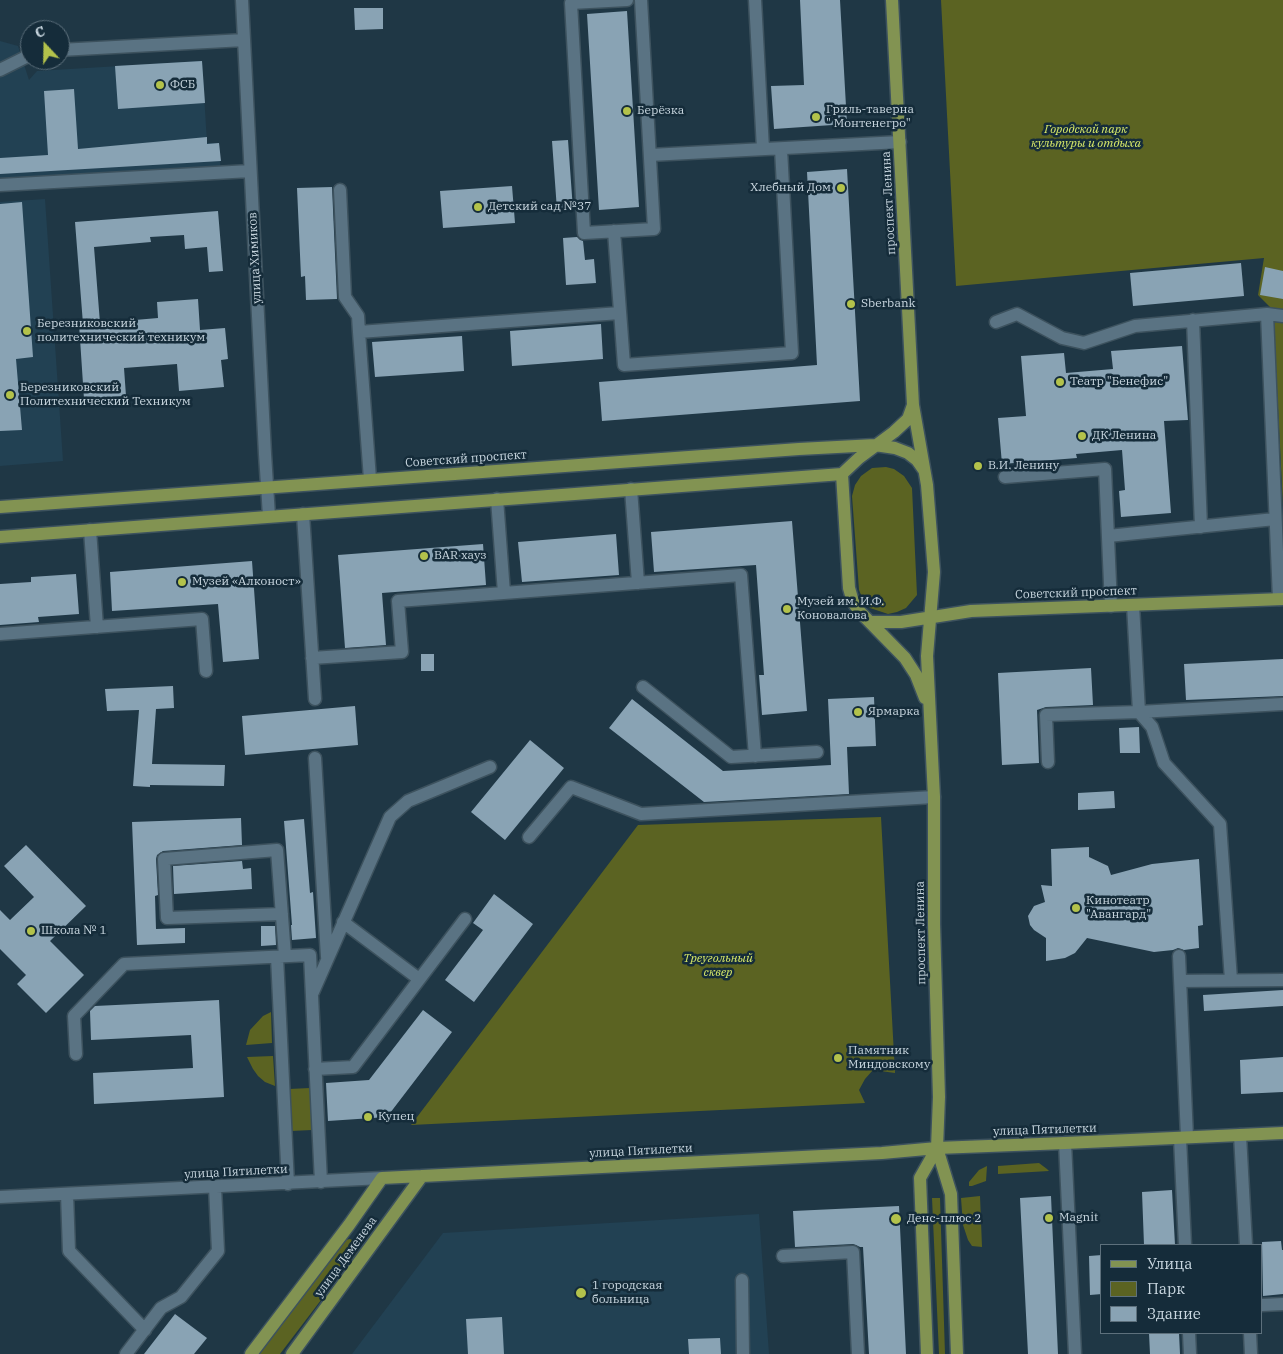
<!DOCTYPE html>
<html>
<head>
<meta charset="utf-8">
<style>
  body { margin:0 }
  #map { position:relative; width:1283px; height:1354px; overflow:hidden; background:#1f3745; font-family:"IBM Plex Serif",serif }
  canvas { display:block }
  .legend { position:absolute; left:1100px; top:1244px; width:162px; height:90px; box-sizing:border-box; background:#152c3a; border:1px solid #5d707c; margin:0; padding:6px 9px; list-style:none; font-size:15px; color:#c9d7e0 }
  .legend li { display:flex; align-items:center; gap:10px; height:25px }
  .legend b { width:25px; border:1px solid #5d707c }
  .north { position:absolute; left:20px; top:20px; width:50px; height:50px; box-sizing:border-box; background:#152c3a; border:1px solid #5d707c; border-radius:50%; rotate:339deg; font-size:14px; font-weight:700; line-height:20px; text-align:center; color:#c9d7e0 }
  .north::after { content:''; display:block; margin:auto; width:18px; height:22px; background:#b3c24b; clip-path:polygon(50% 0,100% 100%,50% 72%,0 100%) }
</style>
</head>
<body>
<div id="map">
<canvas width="1283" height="1354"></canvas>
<ul class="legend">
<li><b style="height:6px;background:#829352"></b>Улица</li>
<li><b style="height:14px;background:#5b6322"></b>Парк</li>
<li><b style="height:14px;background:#89a3b4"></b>Здание</li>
</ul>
<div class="north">С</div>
</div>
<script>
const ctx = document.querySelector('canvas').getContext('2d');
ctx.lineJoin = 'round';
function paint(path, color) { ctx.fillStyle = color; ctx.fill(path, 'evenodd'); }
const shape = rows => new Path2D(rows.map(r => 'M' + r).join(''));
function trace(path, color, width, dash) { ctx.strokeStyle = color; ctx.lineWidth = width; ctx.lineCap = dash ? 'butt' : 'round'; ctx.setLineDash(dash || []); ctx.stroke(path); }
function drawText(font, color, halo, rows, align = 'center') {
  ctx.font = font + ' "IBM Plex Serif",serif'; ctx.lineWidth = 5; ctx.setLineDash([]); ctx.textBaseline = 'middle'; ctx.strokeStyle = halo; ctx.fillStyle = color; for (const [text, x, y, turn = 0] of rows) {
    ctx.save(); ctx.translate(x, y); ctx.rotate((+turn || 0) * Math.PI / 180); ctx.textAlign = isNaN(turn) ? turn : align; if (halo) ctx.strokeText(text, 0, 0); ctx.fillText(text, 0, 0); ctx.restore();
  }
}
const built = shape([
  [0,41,18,46,29,80,37,71,202,61,207,143,219,143,221,177,0,189],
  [45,199,63,461,0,466,0,202],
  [759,1214,769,1354,352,1354,443,1233]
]);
const green = shape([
  [941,0,1283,0,1283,506,1273,310,1258,295,1264,258,956,286],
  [886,467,894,469,904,476,912,488,917,595,906,608,897,612,888,614,870,608,864,602,859,590,852,496,855,485,861,476,872,468],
  [881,817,895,1073,873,1070,865,1079,859,1090,865,1103,411,1125,638,825],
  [271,1012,272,1043,246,1045,250,1030,263,1016],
  [273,1056,275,1086,265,1082,258,1076,253,1069,247,1057],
  [310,1088,312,1130,291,1131,289,1089],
  [1039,1163,1047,1169,1049,1171,998,1174,998,1166],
  [987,1166,986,1181,972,1186,969,1186,969,1182,979,1170],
  [980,1196,982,1247,972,1246,968,1240,963,1225,961,1198],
  [932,1198,940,1198,945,1354,939,1354],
  [350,1239,354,1241,359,1247,359,1250,280,1354,257,1354,345,1240]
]);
const building = shape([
  [800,0,840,0,847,124,774,129,771,86,804,85],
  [354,8,383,8,383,29,355,30],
  [627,11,639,207,599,210,587,14],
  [202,61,205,103,118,109,115,66],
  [74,89,78,149,207,137,207,144,219,143,221,161,0,174,0,158,48,155,44,91],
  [568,140,573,210,557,210,552,141],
  [847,169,860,401,602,421,599,382,817,365,807,172],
  [512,186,515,223,443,228,440,191],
  [332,187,337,299,306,300,305,276,301,277,297,188],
  [22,202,33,357,16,359,22,430,0,431,0,204],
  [218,211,223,271,209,272,207,247,185,249,184,235,150,237,151,242,94,247,100,323,158,318,157,302,198,299,200,330,225,328,228,359,221,360,224,387,179,391,177,364,124,368,126,396,84,399,79,324,83,324,75,222],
  [577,237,580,240,583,241,585,260,594,259,596,283,566,285,563,238],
  [1241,263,1244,296,1133,306,1130,273],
  [1265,267,1283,271,1283,299,1260,295],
  [601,324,603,359,512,366,510,331],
  [462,336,464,371,375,377,372,342],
  [1182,346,1188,420,1164,421,1171,513,1121,517,1119,491,1125,490,1122,450,1076,454,1077,458,1002,464,998,418,1026,416,1021,356,1064,353,1066,373,1113,369,1111,351],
  [792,521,807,711,762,715,759,675,764,675,756,565,654,572,651,532],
  [616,534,619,575,522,582,518,542],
  [483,544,486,585,382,593,386,645,345,648,338,555],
  [252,561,259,659,223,662,218,604,112,611,110,572],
  [76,574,79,614,38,617,39,622,0,625,0,584,31,582,31,577],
  [421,654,434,654,434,671,421,671],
  [1283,659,1283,696,1186,700,1184,664],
  [1091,668,1093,705,1046,707,1037,710,1039,763,1002,765,998,673],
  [173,686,174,708,156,709,152,764,225,765,224,786,150,785,150,787,133,786,139,710,107,711,105,689],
  [874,697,876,746,847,747,849,794,704,802,609,728,632,699,723,771,831,765,828,699],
  [355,706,358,745,245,755,242,716],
  [1139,727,1140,753,1120,753,1119,728],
  [530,740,564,768,505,840,471,812],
  [1114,791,1115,808,1078,810,1078,793],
  [241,818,242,845,163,851,157,855,156,859,158,895,155,896,156,929,185,928,185,943,137,945,132,822],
  [304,819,310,893,313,892,316,938,292,940,291,925,292,925,284,821],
  [26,845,86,906,50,941,84,975,46,1013,17,984,26,975,0,949,0,910,10,920,34,897,4,866],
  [1089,847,1089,857,1108,866,1111,875,1152,864,1199,859,1203,925,1198,926,1199,948,1184,950,1178,948,1173,950,1154,952,1087,938,1075,953,1065,958,1046,961,1046,938,1034,930,1030,925,1028,916,1034,906,1045,902,1041,885,1052,886,1051,849],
  [242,861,243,869,251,868,252,889,174,894,173,866],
  [494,894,533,924,474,1002,445,980,483,930,473,923],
  [261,926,275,926,276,945,261,946],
  [1283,990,1283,1006,1204,1011,1203,995],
  [219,1000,224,1097,94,1104,93,1073,193,1068,191,1035,91,1040,90,1011,95,1006],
  [423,1010,452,1032,387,1117,328,1121,326,1083,369,1080],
  [1283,1057,1283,1092,1241,1094,1240,1060],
  [1172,1190,1175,1245,1144,1245,1142,1192],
  [1051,1196,1058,1354,1028,1354,1020,1198],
  [899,1206,906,1354,869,1354,863,1247,860,1247,856,1245,853,1244,795,1247,793,1211],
  [1281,1241,1282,1250,1283,1250,1283,1294,1263,1296,1262,1242],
  [1102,1255,1102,1294,1090,1295,1089,1256],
  [175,1314,207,1338,194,1354,144,1354],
  [502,1317,504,1354,468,1354,466,1319],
  [1149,1333,1179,1333,1180,1354,1150,1354],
  [720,1338,721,1354,689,1354,688,1339]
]);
const minor = shape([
  [242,0,265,454,269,516],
  [627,0,571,3,584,233,654,229,641,0],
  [755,0,763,149],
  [60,50,244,40],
  [0,70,30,55],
  [650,155,900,142],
  [0,185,250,171],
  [340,190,345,297,358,316,359,332],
  [614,231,624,365,792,353,781,149],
  [1267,314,1279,599],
  [1193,320,1201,527],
  [996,322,1017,314,1062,338,1084,343,1135,326,1267,314,1283,316],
  [1005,477,1105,469,1111,606],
  [370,479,359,332,620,313],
  [631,489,638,583],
  [497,499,504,593],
  [303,514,315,699],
  [90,530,97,627],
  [1108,536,1275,519],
  [0,634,202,619,206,671],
  [312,658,402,652,398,601,741,575,755,756],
  [643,687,731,757,817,752],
  [1139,712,1152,727,1164,763,1220,824,1231,980],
  [1139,712,1283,704],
  [315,758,327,957],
  [1048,762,1046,715,1139,712,1133,605],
  [529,837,571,787,641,814,934,797],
  [282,914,167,918,164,859,277,850,285,956],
  [343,922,419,979],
  [1179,956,1187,1137],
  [277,957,288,1184],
  [1180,981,1283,980],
  [313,992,390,817,408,801,490,767],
  [76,1054,74,1016,124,964,310,955,321,1182],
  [315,1069,353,1067,465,919],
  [1240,1135,1246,1245],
  [1180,1138,1185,1245],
  [1065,1143,1075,1354],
  [67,1194,69,1251,145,1330],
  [0,1197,382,1178],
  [783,1256,853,1252,858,1354],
  [742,1280,743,1354],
  [1262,1305,1283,1304],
  [1189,1333,1190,1354],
  [1250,1333,1251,1354],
  [126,1354,161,1308,181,1297,218,1251,215,1187]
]);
const major = shape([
  [892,0,913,405,927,485,934,572,927,656,934,797,934,924,939,1097,937,1148,951,1194,957,1354],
  [842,474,849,588,853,602,859,611,905,658,916,675,925,698],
  [842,474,859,458,894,432,908,419,913,405],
  [0,507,799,449,875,445,895,448,908,453,917,460,924,470],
  [0,537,842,474],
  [871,622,901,622,971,611,1283,599],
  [251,1354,349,1225,382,1178,882,1153,937,1148,1065,1143,1283,1133],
  [292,1354,422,1176],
  [927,1354,920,1178,937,1148]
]);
const markers = [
  [160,85,5,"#b3c24b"],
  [627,111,5,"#b3c24b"],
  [816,117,5,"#b3c24b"],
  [841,188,5,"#b3c24b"],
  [478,207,5,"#b3c24b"],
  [851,304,5,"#b3c24b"],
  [27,331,5,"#b3c24b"],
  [1060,382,5,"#b3c24b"],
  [10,395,5,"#b3c24b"],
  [1082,436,5,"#b3c24b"],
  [978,466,5,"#b3c24b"],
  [424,556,5,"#b3c24b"],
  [182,582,5,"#b3c24b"],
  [787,609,5,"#b3c24b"],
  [858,712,5,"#b3c24b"],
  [1076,908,5,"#b3c24b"],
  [31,931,5,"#b3c24b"],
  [838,1058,5,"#b3c24b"],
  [368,1117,5,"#b3c24b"],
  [1049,1218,5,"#b3c24b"],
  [896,1219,6,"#b3c24b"],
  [581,1293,6,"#b3c24b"]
];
const poiNames = [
  ["ФСБ",170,85],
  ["Гриль-таверна",826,110],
  ["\" Монтенегро\"",826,124],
  ["Берёзка",637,111],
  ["Хлебный Дом",831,188,"right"],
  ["Детский сад №37",488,207],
  ["Sberbank",861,304],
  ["Березниковский",37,324],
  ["политехнический техникум",37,338],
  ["Театр \"Бенефис\"",1070,382],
  ["Березниковский",20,388],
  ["Политехнический Техникум",20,402],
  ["ДК Ленина",1092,436],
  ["В.И. Ленину",988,466],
  ["BAR хауз",434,556],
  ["Музей «Алконост»",192,582],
  ["Музей им. И.Ф.",797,602],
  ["Коновалова",797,616],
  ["Ярмарка",868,712],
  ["Кинотеатр",1086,901],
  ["\"Авангард\"",1086,915],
  ["Школа № 1",41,931],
  ["Памятник",848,1051],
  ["Миндовскому",848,1065],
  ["Купец",378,1117],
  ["Magnit",1059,1218],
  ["Денс-плюс 2",907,1219],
  ["1 городская",592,1286],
  ["больница",592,1300]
];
const parkNames = [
  ["Городской парк",1086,130],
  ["культуры и отдыха",1086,144],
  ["Треугольный",718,959],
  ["сквер",718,973]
];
const streetNames = [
  ["проспект Ленина",889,203,-93],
  ["улица Химиков",255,258,-93],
  ["Советский проспект",466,459,-4],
  ["Советский проспект",1076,593,-2],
  ["проспект Ленина",921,933,-91],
  ["улица Пятилетки",1045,1130,-2],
  ["улица Пятилетки",641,1151,-3],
  ["улица Пятилетки",236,1172,-3],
  ["улица Деменева",346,1257,-54]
];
paint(built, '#224153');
paint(green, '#5b6322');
paint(building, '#89a3b4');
trace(minor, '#3d525e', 15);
trace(major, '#3d525e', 15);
trace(minor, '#5a7383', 12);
trace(major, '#829352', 12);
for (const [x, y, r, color] of markers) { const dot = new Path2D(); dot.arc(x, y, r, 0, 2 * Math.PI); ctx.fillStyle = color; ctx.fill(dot); trace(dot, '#152c3a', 2); }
drawText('12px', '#c9d7e0', '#152c3a', poiNames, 'left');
drawText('italic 12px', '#d9ea69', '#152c3a', parkNames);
drawText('12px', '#c9d7e0', '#152c3a', streetNames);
</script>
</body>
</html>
